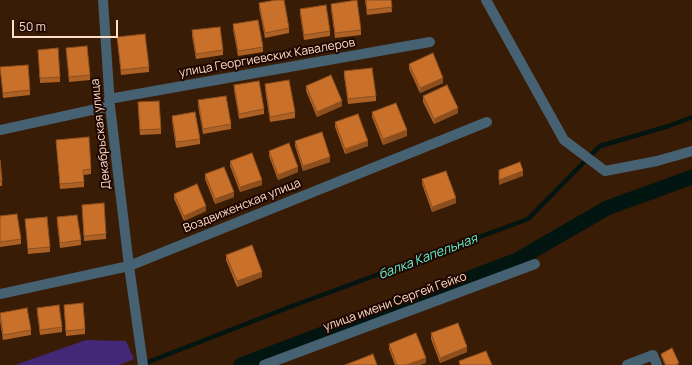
<!DOCTYPE html>
<html>
<head>
<meta charset="utf-8">
<style>
  body { margin:0 }
  #map { position:relative; width:692px; height:365px; overflow:hidden; background:#391c05; font-family:Manrope,sans-serif }
  canvas { display:block }
  .scale { position:absolute; left:12px; top:20px; width:106px; height:18px; box-sizing:border-box; border:2px solid #ffddc7; border-top:0; padding-left:5px; font-size:12px; line-height:14px; white-space:nowrap; color:#ffddc7; -webkit-text-stroke:3px #1d0700; paint-order:stroke }
</style>
</head>
<body>
<div id="map">
<canvas width="692" height="365"></canvas>
<div class="scale">50 m</div>
</div>
<script>
const ctx = document.querySelector('canvas').getContext('2d');
ctx.lineJoin = 'round';
function paint(path, color) { ctx.fillStyle = color; ctx.fill(path, 'evenodd'); }
const shape = rows => new Path2D(rows.map(r => 'M' + r).join(''));
function trace(path, color, width, dash) { ctx.strokeStyle = color; ctx.lineWidth = width; ctx.lineCap = dash ? 'butt' : 'round'; ctx.setLineDash(dash || []); ctx.stroke(path); }
function drawText(font, color, halo, rows, align = 'center') {
  ctx.font = font + ' Manrope,sans-serif'; ctx.lineWidth = 4; ctx.setLineDash([]); ctx.textBaseline = 'middle'; ctx.strokeStyle = halo; ctx.fillStyle = color; for (const [text, x, y, turn = 0] of rows) {
    ctx.save(); ctx.translate(x, y); ctx.rotate((+turn || 0) * Math.PI / 180); ctx.textAlign = isNaN(turn) ? turn : align; if (halo) ctx.strokeText(text, 0, 0); ctx.fillText(text, 0, 0); ctx.restore();
  }
}
const green = shape([
  [86,340,126,341,134,359,119,365,15,365]
]);
const stream = shape([
  [143,364,287,308,528,219,600,146,669,126,692,117]
]);
const canal = shape([
  [241,365,517,260,607,208,692,177]
]);
const minor = shape([
  [103,0,110,106,129,266,143,365],
  [486,0,564,140,605,171,657,161,692,151],
  [109,99,430,42],
  [0,130,110,106],
  [0,294,129,266,487,122],
  [264,365,535,264],
  [627,365,653,355,657,365]
]);
const wall = shape([
  [365,0,391,0,392,12,367,15],
  [259,3,289,28,289,33,265,38,259,8],
  [331,4,361,30,361,35,335,38,331,9],
  [300,9,330,31,330,36,304,40,300,14],
  [233,24,263,47,263,52,238,56,233,29],
  [192,30,223,50,223,55,196,59,192,36],
  [117,37,149,67,149,72,121,75],
  [66,48,90,75,90,80,69,82],
  [38,50,60,77,60,82,40,83],
  [409,64,443,83,420,93,409,69],
  [0,67,30,90,30,95,3,98],
  [344,71,376,96,376,101,348,104,344,76],
  [265,84,295,112,295,118,270,122,265,89],
  [234,85,264,109,264,114,239,119,234,90],
  [306,86,342,106,317,117,306,91],
  [423,96,458,113,434,124,423,102],
  [198,100,231,124,231,129,203,134,198,106],
  [138,107,161,129,161,134,140,135],
  [372,112,407,136,383,145,372,117],
  [172,116,200,139,200,144,176,148,172,121],
  [335,122,368,146,345,154,335,127],
  [56,140,91,169,91,174,84,175,84,187,60,189],
  [295,141,330,162,303,171,295,146],
  [269,151,298,172,278,180,269,156],
  [0,160,2,181,2,186,0,186],
  [230,161,262,185,240,192,230,166],
  [205,174,234,197,215,204,205,179],
  [422,179,456,203,432,212,422,184],
  [174,194,206,211,184,221,174,199],
  [82,205,106,234,106,239,84,241],
  [0,216,21,239,21,244,0,247],
  [57,217,81,240,81,245,60,248,57,222],
  [25,219,50,247,50,252,28,254],
  [226,255,262,277,237,287,226,260],
  [64,305,85,329,85,334,66,336],
  [37,308,62,327,62,332,40,335,37,313],
  [0,313,31,330,31,335,3,340,0,321],
  [431,333,467,352,440,363,431,339],
  [389,344,426,363,419,365,395,365,389,349],
  [661,354,679,365,665,365,661,356]
]);
const shadedWall = shape([
  [443,78,443,83,420,93,420,88],
  [342,101,342,106,317,117,317,112],
  [458,108,458,113,434,124,434,119],
  [407,130,407,136,383,145,383,139],
  [368,141,368,146,345,154,345,149],
  [330,157,330,162,303,171,303,166],
  [298,167,298,172,278,180,278,175],
  [523,171,523,176,499,185,499,180],
  [262,180,262,185,240,192,240,187],
  [234,192,234,197,215,204,215,199],
  [456,198,456,203,432,212,432,207],
  [206,206,206,211,184,221,184,216],
  [262,272,262,277,237,287,237,281],
  [467,347,467,352,440,363,440,358],
  [426,358,426,363,419,365,406,365]
]);
const building = shape([
  [276,0,284,0,289,28,265,33,259,3,276,0],
  [357,0,361,30,335,33,331,4,357,0],
  [366,0,391,0,392,7,367,10,366,0],
  [326,5,330,31,304,35,300,9,326,5],
  [258,20,263,47,238,51,233,24,258,20],
  [220,27,223,50,196,54,192,30,220,27],
  [145,34,149,67,121,70,117,37,145,34],
  [87,46,90,75,69,77,66,48,87,46],
  [58,48,60,77,40,78,38,50,58,48],
  [433,53,443,78,420,88,409,64,433,53],
  [28,65,30,90,3,93,0,67,28,65],
  [372,68,376,96,348,99,344,71,372,68],
  [331,75,342,101,317,112,306,86,331,75],
  [289,80,295,112,270,117,265,84,289,80],
  [259,81,264,109,239,114,234,85,259,81],
  [447,85,458,108,434,119,423,96,447,85],
  [226,96,231,124,203,129,198,100,226,96],
  [159,101,161,129,140,130,138,102,159,101],
  [396,103,407,130,383,139,372,112,396,103],
  [195,112,200,139,176,142,172,116,195,112],
  [358,114,368,141,345,149,335,122,358,114],
  [322,132,330,157,303,166,295,141,322,132],
  [89,137,91,169,83,170,84,182,60,184,56,140,89,137],
  [289,143,298,167,278,175,269,151,289,143],
  [252,153,262,180,240,187,230,161,252,153],
  [0,160,2,181,0,181,0,160],
  [520,162,523,171,499,180,499,170,520,162],
  [224,167,234,192,215,199,205,174,224,167],
  [446,171,456,198,432,207,422,179,446,171],
  [197,184,206,206,184,216,174,194,197,184],
  [104,203,106,234,84,236,82,205,104,203],
  [17,214,21,239,0,242,0,216,17,214],
  [77,215,81,240,60,243,57,217,77,215],
  [47,217,50,247,28,249,25,219,47,217],
  [252,245,262,272,237,281,226,255,252,245],
  [83,303,85,329,66,331,64,305,83,303],
  [59,305,62,327,40,330,37,308,59,305],
  [27,308,31,330,3,335,0,313,27,308],
  [458,323,467,347,440,358,431,333,458,323],
  [416,333,426,358,406,365,397,365,389,344,416,333],
  [672,348,679,363,675,365,666,365,661,354,672,348],
  [486,351,492,365,460,365,459,361,486,351],
  [373,354,377,365,345,365,373,354]
]);
const streetNames = [
  ["улица Георгиевских Кавалеров",267,58,-10],
  ["Декабрьская улица",101,134,-96],
  ["Воздвиженская улица",242,206,-22],
  ["улица имени Сергей Гейко",395,302,-20]
];
const waterNames = [
  ["балка Капельная",428,257,-21]
];
paint(green, '#442878');
trace(stream, '#031510', 4.5);
trace(canal, '#031510', 15);
trace(minor, '#456172', 10);
paint(wall, '#ad6125');
paint(shadedWall, '#8d4f1e');
paint(building, '#c9712b');
trace(building, '#8d4f1e', 1);
drawText('12px', '#ffddc7', '#1d0700', streetNames);
drawText('italic 13px', '#62f3d1', '#1d0700', waterNames);
</script>
</body>
</html>
